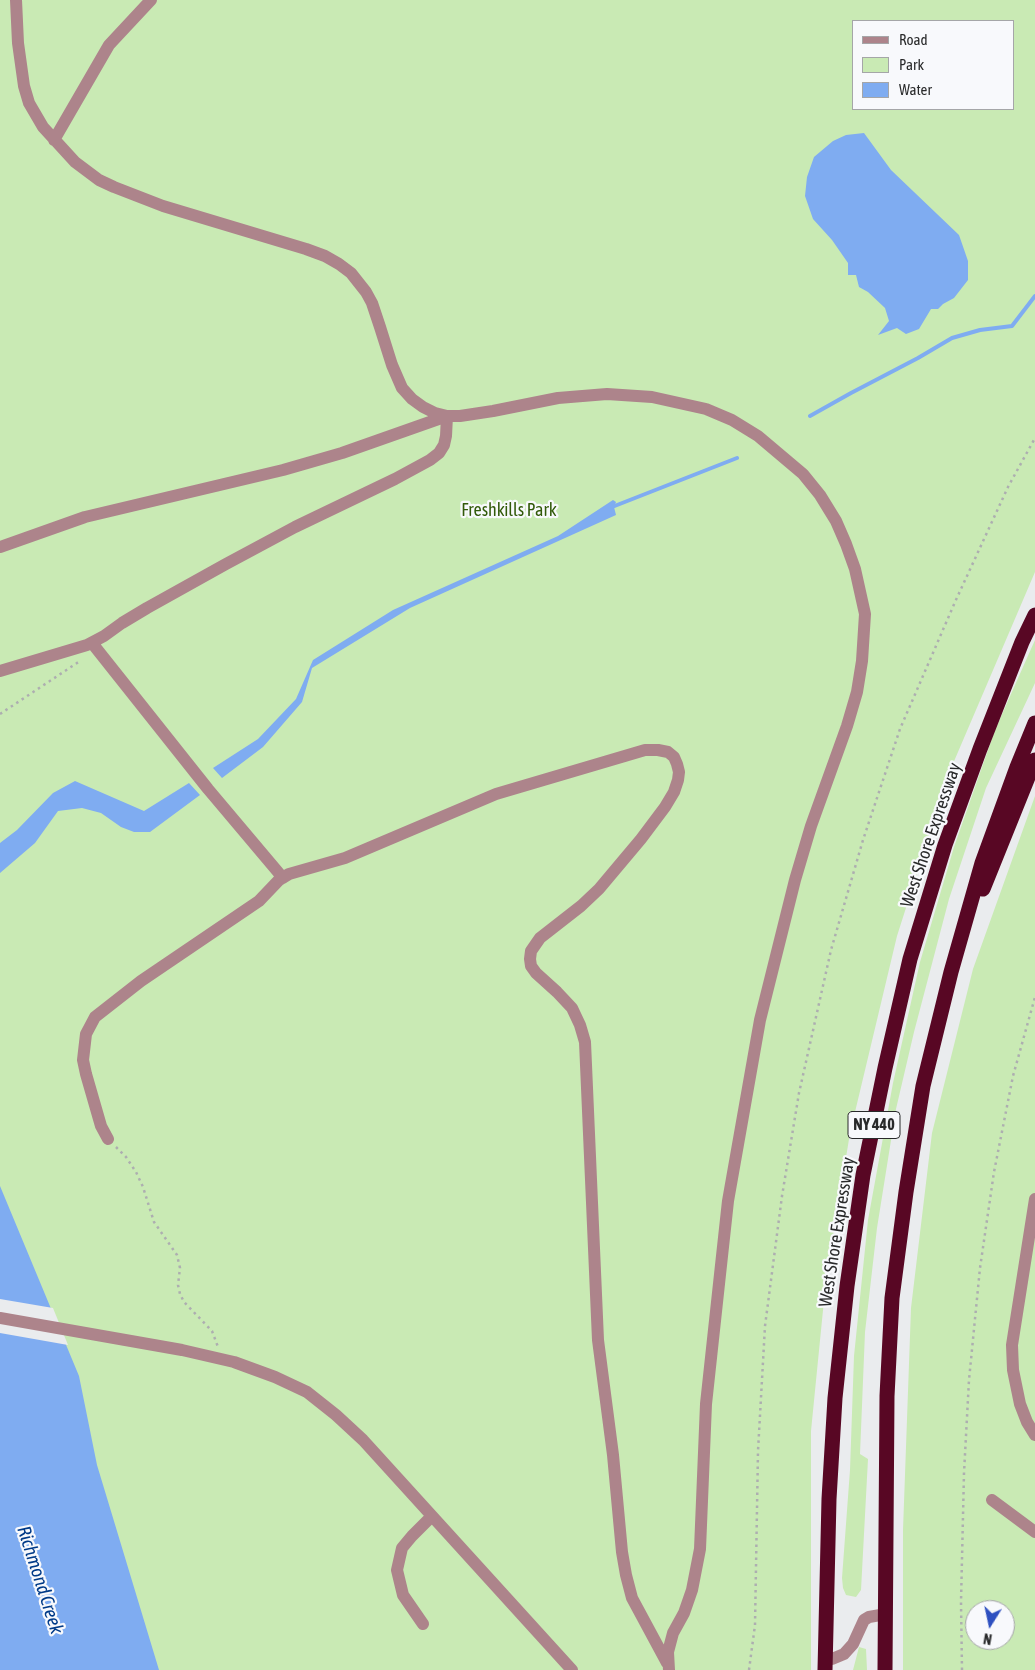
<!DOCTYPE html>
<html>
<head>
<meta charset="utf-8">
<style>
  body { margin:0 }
  #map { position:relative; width:1035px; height:1670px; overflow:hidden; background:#eaecee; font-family:"Asap Condensed",sans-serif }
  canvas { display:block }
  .legend { position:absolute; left:852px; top:20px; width:162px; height:90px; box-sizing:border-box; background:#f8f9fc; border:1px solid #a5a6a8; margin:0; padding:6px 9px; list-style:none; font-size:15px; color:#292a2b }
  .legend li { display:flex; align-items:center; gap:10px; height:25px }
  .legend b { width:25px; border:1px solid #a5a6a8 }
  .north { position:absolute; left:965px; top:1600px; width:50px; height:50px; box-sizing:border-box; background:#f8f9fc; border:1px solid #a5a6a8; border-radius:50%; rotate:190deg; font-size:14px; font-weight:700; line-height:20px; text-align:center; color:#292a2b }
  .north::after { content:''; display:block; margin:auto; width:18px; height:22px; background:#2e50c0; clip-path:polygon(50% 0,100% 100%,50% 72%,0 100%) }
</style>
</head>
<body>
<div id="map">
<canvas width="1035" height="1670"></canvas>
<ul class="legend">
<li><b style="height:6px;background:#ad848b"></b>Road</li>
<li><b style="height:14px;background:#c9eab4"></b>Park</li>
<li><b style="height:14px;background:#7facf1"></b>Water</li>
</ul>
<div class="north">N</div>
</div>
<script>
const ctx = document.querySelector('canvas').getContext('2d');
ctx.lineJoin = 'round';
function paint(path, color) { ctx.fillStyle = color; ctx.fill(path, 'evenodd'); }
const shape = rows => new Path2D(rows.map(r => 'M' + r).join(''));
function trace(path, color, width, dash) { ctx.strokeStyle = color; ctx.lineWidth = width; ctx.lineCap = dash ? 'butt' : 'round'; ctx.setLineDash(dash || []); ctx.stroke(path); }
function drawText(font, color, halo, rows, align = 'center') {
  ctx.font = font + ' "Asap Condensed",sans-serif'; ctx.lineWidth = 4.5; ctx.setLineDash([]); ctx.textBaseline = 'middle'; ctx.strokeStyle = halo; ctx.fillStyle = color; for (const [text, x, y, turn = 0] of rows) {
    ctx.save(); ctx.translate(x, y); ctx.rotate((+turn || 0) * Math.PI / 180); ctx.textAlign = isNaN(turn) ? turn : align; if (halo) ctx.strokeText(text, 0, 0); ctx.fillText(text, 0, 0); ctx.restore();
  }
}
const green = shape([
  [0,0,1035,0,1035,572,949,773,897,936,850,1133,826,1280,811,1431,811,1670,0,1670],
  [854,21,1014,21,1014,109,854,109],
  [1035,640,1035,683,986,788,949,899,914,1032,896,1109,877,1228,865,1332,860,1454,868,1459,861,1590,856,1597,846,1595,843,1588,842,1578,850,1470,854,1356,868,1220,893,1083,920,962,954,847,995,730],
  [1035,796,1035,1670,903,1670,903,1530,911,1308,932,1133,973,969],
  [975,1610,1005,1610,1005,1640,975,1640],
  [859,1647,866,1649,867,1670,853,1670]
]);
const water = shape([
  [864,133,891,170,959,235,968,261,968,280,954,298,943,304,938,309,931,309,919,329,906,334,897,328,878,335,889,321,885,308,868,292,859,287,856,275,848,275,848,263,832,240,813,219,805,196,807,177,814,157,833,141,846,135],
  [613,500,616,502,614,507,616,515,410,608,312,668,302,702,263,747,222,778,213,768,258,739,296,699,313,660,393,610,558,536],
  [75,781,144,811,189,783,200,795,150,832,134,832,121,827,101,813,82,808,58,811,35,843,0,873,0,843,17,830,53,793],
  [0,1186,79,1376,97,1465,159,1670,0,1670]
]);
const pier = shape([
  [0,1299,53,1308,68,1345,0,1333]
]);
const stream = shape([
  [810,416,851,393,918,358,952,338,980,330,1012,326,1035,296],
  [612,507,737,458]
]);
const path = shape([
  [0,714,80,661],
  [116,1147,126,1157,136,1172,143,1187,154,1222,177,1255,180,1268,178,1285,180,1294,184,1302,212,1331,218,1347],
  [749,1670,755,1625,758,1451,765,1326,782,1196,799,1093,831,950,863,840,900,729,955,602,1008,487,1035,438],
  [962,1670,961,1602,964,1473,969,1380,980,1268,994,1172,1013,1076,1035,997]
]);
const minor = shape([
  [16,0,18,43,24,86,29,103,43,127,75,162,99,180,114,187,163,206,306,249,325,256,339,264,351,273,366,292,372,303,380,327,392,365,402,388,412,399,423,407,435,413,447,416,460,416,493,411,558,398,607,394,652,397,706,409,732,420,758,436,803,474,820,495,836,521,846,544,855,569,865,614,862,661,857,692,847,726,811,826,795,880,760,1020,728,1201,722,1256,706,1404,700,1549,692,1590,684,1613,673,1633,668,1652,669,1670],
  [54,140,109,45,151,0],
  [0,547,85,517,283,470,342,453,447,416,446,436,444,445,439,453,430,460,395,479,295,527,226,564,147,608,122,623,104,636,87,645,0,671],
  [92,643,208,789,283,878],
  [108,1139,101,1126,86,1074,83,1060,86,1034,95,1017,141,981,259,901,279,880,289,874,345,858,496,794,645,750,658,750,668,752,674,757,677,764,679,772,678,780,674,792,665,807,641,839,599,889,581,906,540,938,531,951,530,959,531,966,536,973,557,992,572,1008,580,1025,585,1042,598,1340,613,1455,622,1552,626,1575,632,1598,667,1663],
  [1035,1199,1012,1345,1013,1370,1020,1404,1027,1422,1035,1435],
  [0,1318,182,1350,234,1362,275,1377,307,1392,336,1415,363,1440,572,1670],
  [992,1500,1035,1532],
  [423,1624,403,1595,397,1570,402,1548,412,1536,432,1516],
  [826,1658,832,1659,844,1654,853,1644,864,1620,869,1617,886,1614]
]);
const highway = shape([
  [983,889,1035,760],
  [825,1670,829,1499,835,1398,847,1286,863,1175,885,1068,910,959,945,845,980,749,1022,642,1035,615],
  [885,1670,887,1396,892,1298,906,1192,923,1086,951,972,982,863,1017,767,1035,723]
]);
const shields = [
  [874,1125,52]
];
const shieldNames = [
  ["NY 440",874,1125]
];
const parkNames = [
  ["Freshkills Park",509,510]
];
const streetNames = [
  ["West Shore Expressway",931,835,-71],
  ["West Shore Expressway",837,1232,-81]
];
const waterNames = [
  ["Richmond Creek",40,1580,72]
];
paint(green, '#c9eab4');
paint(water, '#7facf1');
paint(pier, '#eaecee');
trace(stream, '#7facf1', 4);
trace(path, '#adaeb0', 2.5, [2.5, 4]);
trace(minor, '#ad848b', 12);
trace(highway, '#580724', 15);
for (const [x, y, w] of shields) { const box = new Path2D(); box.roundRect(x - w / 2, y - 13.5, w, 27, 4); ctx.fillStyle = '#f8f9fc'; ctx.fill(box); trace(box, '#292a2b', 1); }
drawText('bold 16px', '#292a2b', null, shieldNames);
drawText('18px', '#325a0a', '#f8f9fc', parkNames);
drawText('18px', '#292a2b', '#f8f9fc', streetNames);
drawText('italic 19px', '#003a88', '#f8f9fc', waterNames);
</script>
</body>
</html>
